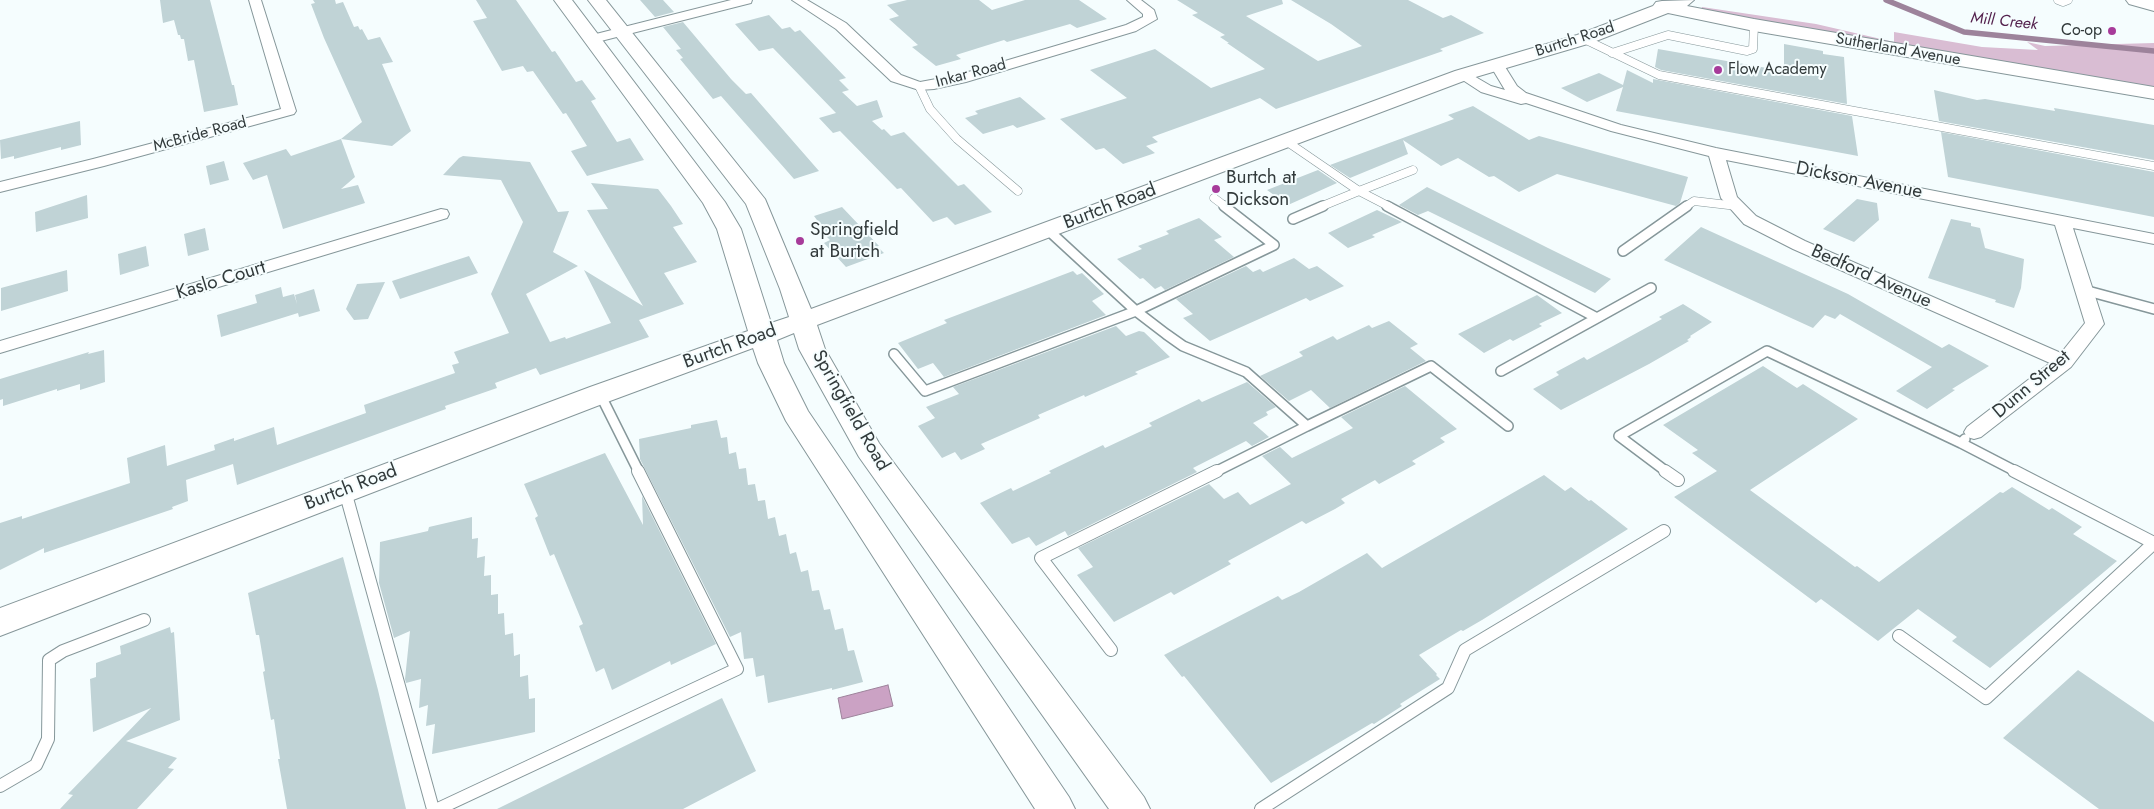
<!DOCTYPE html>
<html>
<head>
<meta charset="utf-8">
<style>
  body { margin:0 }
  canvas { display:block; background:#f5fdfe }
</style>
</head>
<body>
<canvas width="2154" height="809"></canvas>
<script>
const ctx = document.querySelector('canvas').getContext('2d');
ctx.lineJoin = 'round';
function paint(path, color) { ctx.fillStyle = color; ctx.fill(path, 'evenodd'); }
const shape = rows => new Path2D(rows.map(r => 'M' + r).join(''));
function trace(path, color, width, dash) { ctx.strokeStyle = color; ctx.lineWidth = width; ctx.lineCap = dash ? 'butt' : 'round'; ctx.setLineDash(dash || []); ctx.stroke(path); }
function drawText(font, color, halo, rows, align = 'center') {
  ctx.font = font + ' Jost,sans-serif'; ctx.lineWidth = 4; ctx.setLineDash([]); ctx.textBaseline = 'middle'; ctx.strokeStyle = halo; ctx.fillStyle = color; for (const [text, x, y, turn = 0] of rows) {
    ctx.save(); ctx.translate(x, y); ctx.rotate((+turn || 0) * Math.PI / 180); ctx.textAlign = isNaN(turn) ? turn : align; if (halo) ctx.strokeText(text, 0, 0); ctx.fillText(text, 0, 0); ctx.restore();
  }
}
const green = shape([
  [1702,7,1816,24,1894,42,1894,32,1982,47,2038,50,2027,42,2045,46,2154,43,2154,91,1701,11]
]);
const water = shape([
  [888,685,893,706,842,719,838,698,888,685]
]);
const stream = shape([
  [1886,0,1964,32,2154,51]
]);
const building = shape([
  [160,0,210,0,232,85,234,85,238,105,204,112,194,60,188,61,184,39,181,39,180,35,178,35,174,20,163,23],
  [313,0,335,0,336,4,343,2,354,27,358,26,360,30,362,29,368,40,380,37,393,62,382,64,411,131,392,146,341,139,362,122,324,38,311,4,315,3],
  [476,0,516,0,552,52,555,51,576,82,582,80,596,99,591,101,617,142,630,138,644,160,587,176,571,151,587,146,566,113,563,114,533,71,527,72,523,66,502,71,473,21,487,18],
  [640,0,663,0,674,12,655,17],
  [907,0,979,0,992,10,1025,0,1079,0,1107,19,1077,28,1070,24,1007,42,1004,40,956,55,961,59,936,66,912,47,918,45,889,19,899,16,887,5],
  [1177,0,1282,0,1283,4,1246,16,1318,61,1362,46,1331,24,1291,0,1408,0,1443,18,1451,15,1484,33,1440,49,1443,51,1276,109,1260,98,1152,137,1158,142,1146,146,1155,153,1123,164,1104,148,1096,150,1060,119,1127,98,1090,70,1155,49,1211,88,1265,69,1227,43,1229,43,1220,37,1225,35,1192,15,1198,13],
  [769,15,782,29,790,27,795,32,800,30,846,78,839,80,849,90,842,92,857,106,877,100,883,117,872,121,882,130,884,129,891,136,904,132,958,186,964,184,992,212,955,225,947,217,933,222,901,188,897,189,840,131,833,133,819,118,836,113,773,48,759,51,735,24],
  [683,22,731,79,746,94,751,93,819,171,794,179,721,96,713,99,680,59,683,58,676,50,681,49,663,27],
  [1784,44,1823,51,1823,54,1844,57,1847,104,1661,70,1655,67,1658,49,1784,71],
  [1627,70,1653,83,1653,79,1852,116,1858,156,1616,111,1623,87,1587,102,1561,88,1599,73,1623,85],
  [1934,90,1977,100,1985,99,2055,111,2054,108,2154,125,2154,160,1939,121],
  [1020,97,1046,119,1017,128,1013,125,983,134,965,118,978,114,975,111],
  [1473,106,1529,140,1539,136,1688,177,1680,203,1676,206,1557,174,1519,192,1494,176,1489,177,1458,158,1441,166,1403,140,1408,154,1350,178,1330,165,1454,119,1448,115],
  [80,121,81,145,61,150,61,147,14,159,14,156,1,159,0,140],
  [1941,132,2154,172,2154,217,1948,177],
  [341,139,355,177,341,189,358,185,365,203,283,229,267,175,253,180,243,163,286,149,291,156],
  [463,156,530,162,558,212,569,211,553,252,578,266,526,294,550,342,565,337,566,339,611,323,584,270,643,306,587,210,608,209,591,183,658,189,671,206,683,224,673,227,697,262,664,273,684,304,639,320,649,337,540,375,536,368,495,383,497,388,445,406,446,409,237,485,233,464,186,480,188,501,172,507,173,509,44,553,44,548,0,570,0,523,22,516,22,519,130,483,127,458,165,445,167,466,215,450,214,445,234,438,234,441,274,427,277,445,366,413,364,405,455,373,452,365,459,363,454,352,509,333,491,294,523,222,501,180,443,175,459,158],
  [224,161,229,180,210,185,206,166],
  [1318,170,1337,183,1288,205,1267,190],
  [1427,187,1548,248,1611,279,1595,293,1428,211,1418,215,1399,205],
  [87,195,88,218,36,232,35,212],
  [1857,199,1877,203,1879,220,1854,242,1823,229],
  [842,207,879,246,877,246,884,253,846,267,824,243,830,240,822,232,825,231,814,216],
  [1377,210,1402,222,1372,235,1375,237,1348,248,1328,233],
  [1199,218,1222,237,1214,240,1234,257,1165,290,1161,286,1155,289,1143,278,1140,279,1117,259,1142,249,1138,246,1169,234,1166,231],
  [1951,219,1971,223,1971,226,1980,228,1985,248,2024,259,2021,288,2014,308,1995,302,1996,300,1928,278],
  [1701,227,1848,294,1942,348,1949,344,1989,366,1952,389,1955,390,1927,409,1896,391,1932,367,1840,314,1835,319,1825,315,1813,328,1664,260],
  [205,228,209,250,188,256,184,234],
  [146,246,149,266,120,275,118,254],
  [469,256,478,273,400,299,392,281],
  [1294,258,1309,269,1317,266,1344,286,1310,301,1306,298,1210,341,1183,318,1193,314,1176,299,1246,266,1253,272,1260,269,1263,272],
  [67,270,68,291,1,311,1,288],
  [1073,271,1077,275,1082,273,1104,294,1092,301,1106,315,944,377,933,363,918,369,898,343,947,323,944,320],
  [385,282,368,319,354,320,346,309,357,284],
  [281,287,283,297,294,294,297,304,295,295,314,289,320,311,299,317,298,313,221,337,217,315,257,303,255,295],
  [1537,295,1562,313,1539,324,1542,326,1513,341,1510,339,1484,353,1458,334],
  [1683,304,1712,322,1690,336,1691,337,1687,340,1689,341,1649,364,1561,410,1533,389,1559,375,1556,372,1584,357,1587,360,1613,346,1662,319,1659,317],
  [1389,321,1418,344,1410,348,1426,361,1330,408,1311,390,1289,401,1260,376,1303,356,1299,352,1333,336,1337,340,1369,325,1372,328],
  [1116,326,1126,336,1139,331,1144,332,1170,357,1135,372,1138,374,1085,397,1084,395,1038,415,1040,418,981,444,985,449,961,460,955,452,942,458,918,426,935,418,926,407,959,394,953,387],
  [104,350,105,382,80,390,80,384,57,391,57,389,3,406,3,399,0,400,0,379,89,352,88,354],
  [1763,366,1797,388,1803,384,1858,419,1750,490,1855,567,1857,566,1879,582,2000,492,2003,493,2012,487,2049,510,2052,508,2082,527,2073,534,2117,561,1990,668,1952,641,1957,637,1918,609,1878,641,1821,599,1816,603,1674,497,1717,471,1692,453,1698,450,1663,425],
  [1247,382,1276,407,1266,412,1268,415,1253,423,1269,437,1252,446,1246,441,1193,468,1197,472,1068,536,1065,531,1036,546,1029,537,1012,544,980,503,1011,488,1013,491,1051,473,1049,471,1103,445,1105,448,1152,426,1149,423,1199,399,1202,402],
  [1405,386,1457,429,1440,438,1445,442,1412,461,1416,464,1379,484,1375,480,1341,499,1345,503,1335,509,1306,524,1302,521,1228,561,1231,564,1174,595,1171,592,1114,622,1077,575,1093,567,1078,548,1209,484,1224,499,1238,492,1250,505,1291,484,1262,456,1280,447,1292,458,1353,428,1341,417],
  [717,420,721,438,727,437,729,454,736,452,739,469,746,468,748,485,755,484,758,501,765,500,768,519,775,517,779,536,786,534,790,554,796,552,801,572,808,570,812,591,819,590,824,610,830,609,835,630,843,628,848,651,854,650,863,682,832,690,832,688,768,703,764,675,756,677,753,658,744,659,741,632,730,637,640,459,639,439,691,428,691,425],
  [605,453,643,525,642,496,716,644,671,665,670,661,612,690,604,668,596,672,579,626,583,624,554,554,550,556,535,518,538,516,524,484],
  [1544,475,1565,491,1571,487,1589,501,1591,500,1628,529,1482,620,1463,631,1461,630,1419,655,1437,674,1436,675,1440,679,1400,704,1402,706,1374,724,1372,723,1271,783,1184,676,1182,677,1164,655,1278,596,1282,600,1299,592,1367,553,1382,568],
  [472,517,472,539,478,538,477,558,485,556,484,576,491,575,491,595,498,594,498,614,504,613,505,635,513,633,514,656,520,654,520,677,528,675,529,699,535,698,535,732,432,754,435,724,426,726,428,705,419,708,421,679,406,683,405,679,410,631,394,638,379,583,380,542,428,531,429,527],
  [343,557,378,690,406,809,287,809,278,759,280,759,274,719,271,720,263,672,265,671,259,635,256,635,248,593],
  [170,627,171,633,174,632,180,720,126,741,177,758,168,768,174,769,137,809,60,809,73,795,68,794,151,708,93,732,90,679,96,677,96,663,121,654,120,646],
  [2078,670,2154,722,2154,809,2099,809,2003,738],
  [722,698,756,771,683,809,497,809]
]);
const laneFar2 = shape([
  [2058,0,2063,2,2068,0],
  [1584,39,1659,75,2154,166],
  [1612,53,1668,35,1747,51,1753,49,1754,25],
  [919,86,930,109,957,139,1018,191],
  [1286,141,1359,191,1320,207],
  [1359,191,1390,207],
  [1359,191,1413,170],
  [1214,198,1226,207],
  [1685,207,1694,201,1737,206]
]);
const laneFar1 = shape([
  [1387,206,1597,318,1651,288],
  [1293,219,1323,206],
  [1048,230,1136,311,1166,334,1183,346,1246,372,1307,426,1431,366,1508,426],
  [1623,251,1687,206],
  [2084,290,2154,309],
  [894,354,925,391,1136,311,1274,245,1224,206],
  [1501,371,1597,318],
  [600,394,639,472],
  [1961,443,2017,472],
  [1215,472,1307,426],
  [1667,472,1619,436,1767,351,1961,443,1965,439]
]);
const lane = shape([
  [1665,471,1678,480],
  [345,491,433,809],
  [1899,636,1986,698,2154,543,2014,471],
  [1111,650,1041,558,1217,471],
  [0,786,36,765,48,739,49,660,63,651,144,620],
  [438,809,737,669,638,471],
  [1261,809,1448,688,1465,650,1664,531]
]);
const street = shape([
  [249,0,261,0,296,111,294,114,104,166,0,192,0,182,93,159,281,109,249,0],
  [731,0,752,0,751,3,593,43,586,39,588,36,731,0],
  [792,0,807,0,846,23,901,75,920,82,958,75,1126,25,1143,17,1143,14,1127,0,1141,0,1154,10,1157,19,1136,31,966,82,934,89,919,90,891,81,836,29,792,0],
  [1497,61,1502,62,1517,86,1526,93,1621,125,1716,148,2154,234,2154,244,2073,228,2104,324,2071,367,1981,437,1974,439,1967,437,1964,432,1967,427,2050,363,1793,249,1744,224,1721,198,1709,156,1611,131,1526,103,1521,104,1481,92,1455,75,1457,72,1467,72,1491,86,1505,90,1490,65,1497,61],
  [1726,160,2055,225,2085,323,2061,353,1805,241,1756,216,1737,197,1726,160],
  [441,209,447,210,449,214,447,218,0,353,0,341,441,209]
]);
const secondary = shape([
  [554,0,572,0,725,202,741,229,771,323,789,317,780,289,746,204,588,0,606,0,765,199,811,309,1455,71,1577,35,1653,6,1656,2,1662,1,1694,0,1687,6,1754,19,2154,87,2154,99,1754,31,1668,13,1591,43,1469,79,817,325,825,349,879,443,1144,797,1150,809,1109,809,859,457,799,349,794,333,777,340,784,363,808,411,1069,797,1075,809,1035,809,786,421,758,363,753,348,610,401,0,636,0,608,590,387,748,331,717,229,703,203,554,0]
]);
const highway = shape([
  [2126,0,2154,0,2154,11,2129,4,2126,0]
]);
const markers = [
  [2112,31,5,"#a73b9a"],
  [1718,70,5,"#a73b9a"],
  [1216,189,5,"#a73b9a"],
  [800,241,5,"#a73b9a"]
];
const farWaternames = [
  ["Mill Creek",2004,22,6]
];
const farPoinames = [
  ["Co-op",2102,31],
  ["Flow Academy",1728,70,"left"]
];
const farStreetnames = [
  ["Burtch Road",1575,40,-18],
  ["Sutherland Avenue",1898,50,10],
  ["Inkar Road",971,74,-15],
  ["McBride Road",200,135,-15]
];
const poiNames = [
  ["Burtch at",1226,178],
  ["Dickson",1226,200],
  ["Springfield",810,230],
  ["at Burtch",810,252]
];
const streetNames = [
  ["Dickson Avenue",1859,181,11],
  ["Burtch Road",1110,207,-21],
  ["Bedford Avenue",1871,277,24],
  ["Kaslo Court",221,281,-17],
  ["Burtch Road",730,347,-20],
  ["Dunn Street",2032,385,-40],
  ["Springfield Road",850,411,60],
  ["Burtch Road",351,488,-21]
];
paint(green, '#d9bdd3');
paint(water, '#cba2c4');
trace(water, '#9d839b', 1);
trace(stream, '#9d839b', 5.5);
paint(building, '#c0d3d6');
trace(laneFar2, '#86979a', 9);
trace(laneFar1, '#86979a', 12);
trace(lane, '#86979a', 14);
trace(street, '#86979a', 2);
trace(secondary, '#86979a', 2);
trace(highway, '#86979a', 2);
trace(laneFar2, '#fff', 8);
trace(laneFar1, '#fff', 9);
trace(lane, '#fff', 12);
paint(street, '#fff');
paint(secondary, '#fff');
paint(highway, '#fff');
for (const [x, y, r, color] of markers) { const dot = new Path2D(); dot.arc(x, y, r, 0, 2 * Math.PI); ctx.fillStyle = color; ctx.fill(dot); trace(dot, '#f5fdfe', 2); }
drawText('italic 16px', '#54224e', '#f5fdfe', farWaternames);
drawText('16px', '#323a3b', '#f5fdfe', farPoinames, 'right');
drawText('16px', '#323a3b', '#f5fdfe', farStreetnames);
drawText('19px', '#323a3b', '#f5fdfe', poiNames, 'left');
drawText('19px', '#323a3b', '#f5fdfe', streetNames);
</script>
</body>
</html>
